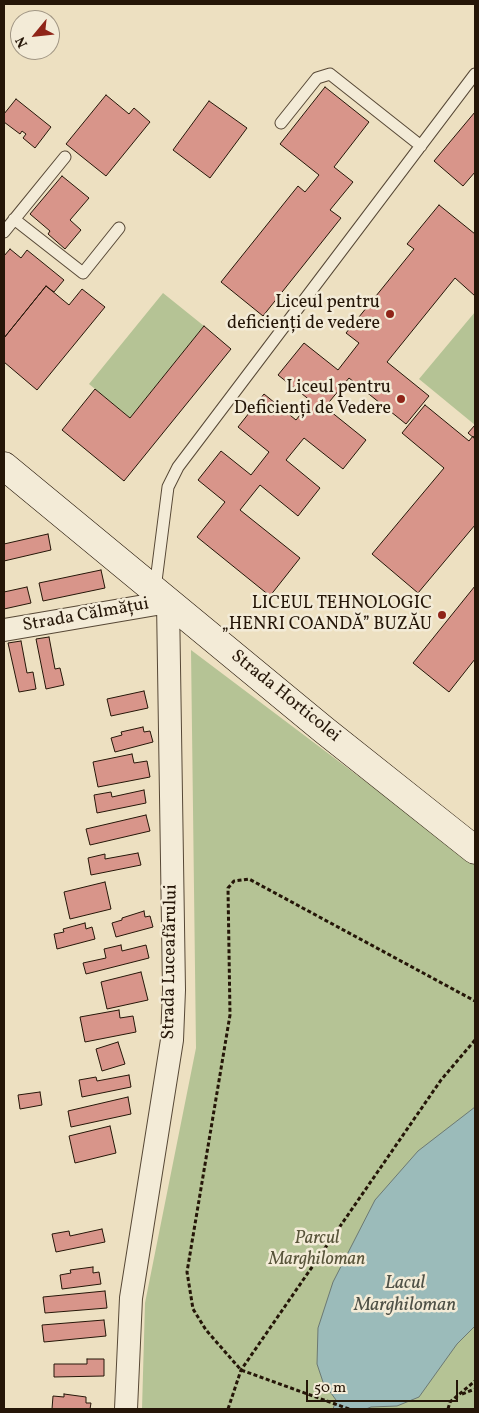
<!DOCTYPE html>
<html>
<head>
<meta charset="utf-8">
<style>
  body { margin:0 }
  #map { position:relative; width:479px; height:1413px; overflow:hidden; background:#ede0c1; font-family:Vollkorn,serif }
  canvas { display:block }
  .frame { position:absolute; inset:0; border:5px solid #251608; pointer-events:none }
  .north { position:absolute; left:10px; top:10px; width:50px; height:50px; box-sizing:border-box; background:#f3ebd7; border:1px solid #a19684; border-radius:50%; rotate:242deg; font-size:14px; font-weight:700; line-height:20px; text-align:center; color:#251608 }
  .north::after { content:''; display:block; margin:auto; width:18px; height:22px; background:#8f2418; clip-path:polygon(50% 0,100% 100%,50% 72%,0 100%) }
  .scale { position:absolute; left:306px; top:1380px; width:152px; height:22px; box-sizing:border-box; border:2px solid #251608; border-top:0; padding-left:6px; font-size:15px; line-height:18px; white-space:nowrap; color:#251608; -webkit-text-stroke:4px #f3ebd7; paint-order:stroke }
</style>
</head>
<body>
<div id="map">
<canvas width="479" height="1413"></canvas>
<div class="frame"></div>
<div class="north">N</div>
<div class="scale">50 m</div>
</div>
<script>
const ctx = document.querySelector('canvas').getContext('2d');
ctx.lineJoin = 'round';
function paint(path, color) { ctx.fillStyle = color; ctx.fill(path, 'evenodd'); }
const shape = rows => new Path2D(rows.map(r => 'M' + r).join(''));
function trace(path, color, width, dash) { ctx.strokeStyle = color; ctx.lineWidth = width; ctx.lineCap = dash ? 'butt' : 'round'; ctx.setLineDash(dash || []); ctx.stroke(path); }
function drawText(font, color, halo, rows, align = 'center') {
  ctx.font = font + ' Vollkorn,serif'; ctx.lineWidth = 5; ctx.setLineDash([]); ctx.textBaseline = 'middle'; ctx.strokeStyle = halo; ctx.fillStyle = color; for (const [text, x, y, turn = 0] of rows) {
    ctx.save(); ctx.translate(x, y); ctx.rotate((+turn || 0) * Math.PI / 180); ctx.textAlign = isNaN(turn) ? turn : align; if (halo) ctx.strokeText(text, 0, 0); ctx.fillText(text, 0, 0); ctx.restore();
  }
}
const green = shape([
  [163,293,204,326,130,418,89,384],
  [475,312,475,425,419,379],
  [191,650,475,864,475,1409,142,1409,145,1303,196,1048]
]);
const water = shape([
  [475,1107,475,1326,457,1344,419,1397,397,1406,371,1407,366,1409,333,1409,336,1400,323,1382,317,1364,318,1328,333,1282,375,1200,418,1151,475,1107]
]);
const building = shape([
  [325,87,369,122,334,167,353,182,330,210,341,218,263,316,221,282,298,186,305,192,319,175,280,144,325,87],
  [106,95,129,114,134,108,150,122,106,176,66,144,106,95],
  [16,99,51,127,35,148,23,138,26,134,22,131,20,134,4,122,4,114,16,99],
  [209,101,247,128,210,178,173,150,209,101],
  [475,112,475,172,463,186,434,161,475,112],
  [62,176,89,198,70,220,81,230,65,249,48,234,50,231,30,214,62,176],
  [439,205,475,234,475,296,455,278,387,362,429,396,406,424,349,378,325,407,366,440,343,469,304,438,286,460,320,488,298,516,260,485,240,510,300,558,270,596,197,537,225,502,198,480,221,451,251,475,269,452,238,427,264,394,296,420,311,401,278,375,304,343,338,370,359,343,346,333,414,249,407,244,439,205],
  [10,249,21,258,27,250,64,280,54,292,46,286,4,338,4,256,10,249],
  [46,286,69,305,82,289,105,307,37,390,4,362,4,338,46,286],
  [204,326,231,349,124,481,62,430,95,389,130,418,204,326],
  [425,405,469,441,473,436,475,439,475,525,418,593,372,554,444,468,402,433,425,405],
  [475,425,475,439,468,433,475,425],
  [48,534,51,550,4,561,4,544,48,534],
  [101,570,105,588,43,601,39,583,101,570],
  [475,586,475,659,449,692,413,663,475,586],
  [27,587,31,603,4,609,4,592,27,587],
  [49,637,55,669,60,668,64,685,46,689,36,639,49,637],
  [21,641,27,673,33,672,36,689,19,692,8,643,21,641],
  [144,691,148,708,111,716,107,699,144,691],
  [143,727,144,732,150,731,153,742,115,752,111,738,122,735,121,732,143,727],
  [132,754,134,763,147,761,150,777,98,787,93,762,132,754],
  [144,790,146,803,97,813,94,795,111,792,112,797,144,790],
  [146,815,150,831,90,845,86,829,146,815],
  [138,853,141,865,91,875,88,858,105,854,105,859,138,853],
  [105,882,111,909,70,919,64,892,105,882],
  [144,911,145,917,150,916,153,927,116,937,112,923,122,920,122,918,144,911],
  [85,923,86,929,92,927,95,939,57,949,54,934,64,932,63,929,85,923],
  [121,945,122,951,146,945,149,958,86,974,83,963,106,958,104,949,121,945],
  [141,972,148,1000,107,1009,101,982,141,972],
  [119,1010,120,1018,133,1016,136,1032,85,1042,80,1017,119,1010],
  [118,1042,125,1064,102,1071,96,1049,118,1042],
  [129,1075,131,1087,82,1097,79,1080,96,1077,97,1081,129,1075],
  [40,1092,42,1105,20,1109,18,1095,40,1092],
  [128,1097,131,1114,71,1127,68,1111,128,1097],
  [110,1126,116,1153,75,1163,69,1136,110,1126],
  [102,1229,105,1242,56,1252,52,1234,69,1231,70,1236,102,1229],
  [93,1267,93,1273,99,1272,101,1284,62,1289,60,1275,71,1273,70,1270,93,1267],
  [105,1291,107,1308,45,1313,43,1297,105,1291],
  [104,1320,106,1336,44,1342,42,1325,104,1320],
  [87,1359,104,1359,104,1376,54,1377,54,1364,87,1364,87,1359],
  [64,1394,86,1397,86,1403,91,1403,90,1409,52,1409,53,1396,64,1397,64,1394]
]);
const path = shape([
  [462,1394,475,1389],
  [228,1409,241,1370,441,1080,475,1040],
  [349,1409,241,1370,206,1330,193,1309,187,1272,230,1015,228,888,234,881,249,879,475,1001],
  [448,1409,450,1402,475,1381]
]);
const service = shape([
  [281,123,317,78,330,74,421,146],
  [14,219,83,273,119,228],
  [4,232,65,157],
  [155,589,168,487,178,467,475,74]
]);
const minor = shape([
  [4,630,168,602,174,990,172,1040,131,1298,126,1409]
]);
const secondary = shape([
  [4,466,324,730,475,850]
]);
const markers = [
  [390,314,5,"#8f2418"],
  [401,399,5,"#8f2418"],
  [442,615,5,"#8f2418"]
];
const poiNames = [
  ["Liceul pentru",380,304],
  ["deficienți de vedere",380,325],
  ["Liceul pentru",391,389],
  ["Deficienți de Vedere",391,410],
  ["LICEUL TEHNOLOGIC",432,605],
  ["„HENRI COANDĂ” BUZĂU",432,626]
];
const streetNames = [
  ["Strada Călmățui",86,616,-10],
  ["Strada Horticolei",285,697,39],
  ["Strada Luceafărului",171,962,-89]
];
const parkNames = [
  ["Parcul",317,1240],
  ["Marghiloman",317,1261]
];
const waterNames = [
  ["Lacul",405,1285],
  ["Marghiloman",405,1307]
];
paint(green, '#b5c395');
paint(water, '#9bbbba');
trace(water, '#6c7973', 1);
paint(building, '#d8958a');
trace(building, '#251608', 1);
trace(service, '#574836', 13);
trace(minor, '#574836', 24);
trace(secondary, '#251608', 29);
trace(path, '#251608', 3, [4, 2.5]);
trace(service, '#f3ebd7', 11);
trace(minor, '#f3ebd7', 22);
trace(secondary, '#f3ebd7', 28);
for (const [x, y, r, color] of markers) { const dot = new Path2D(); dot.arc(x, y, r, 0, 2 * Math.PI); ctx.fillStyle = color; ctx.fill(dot); trace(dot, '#f3ebd7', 2); }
drawText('18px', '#251608', '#f3ebd7', poiNames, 'right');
drawText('18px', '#251608', '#f3ebd7', streetNames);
drawText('italic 18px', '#575339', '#f3ebd7', parkNames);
drawText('italic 19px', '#4e5046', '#f3ebd7', waterNames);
</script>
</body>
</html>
